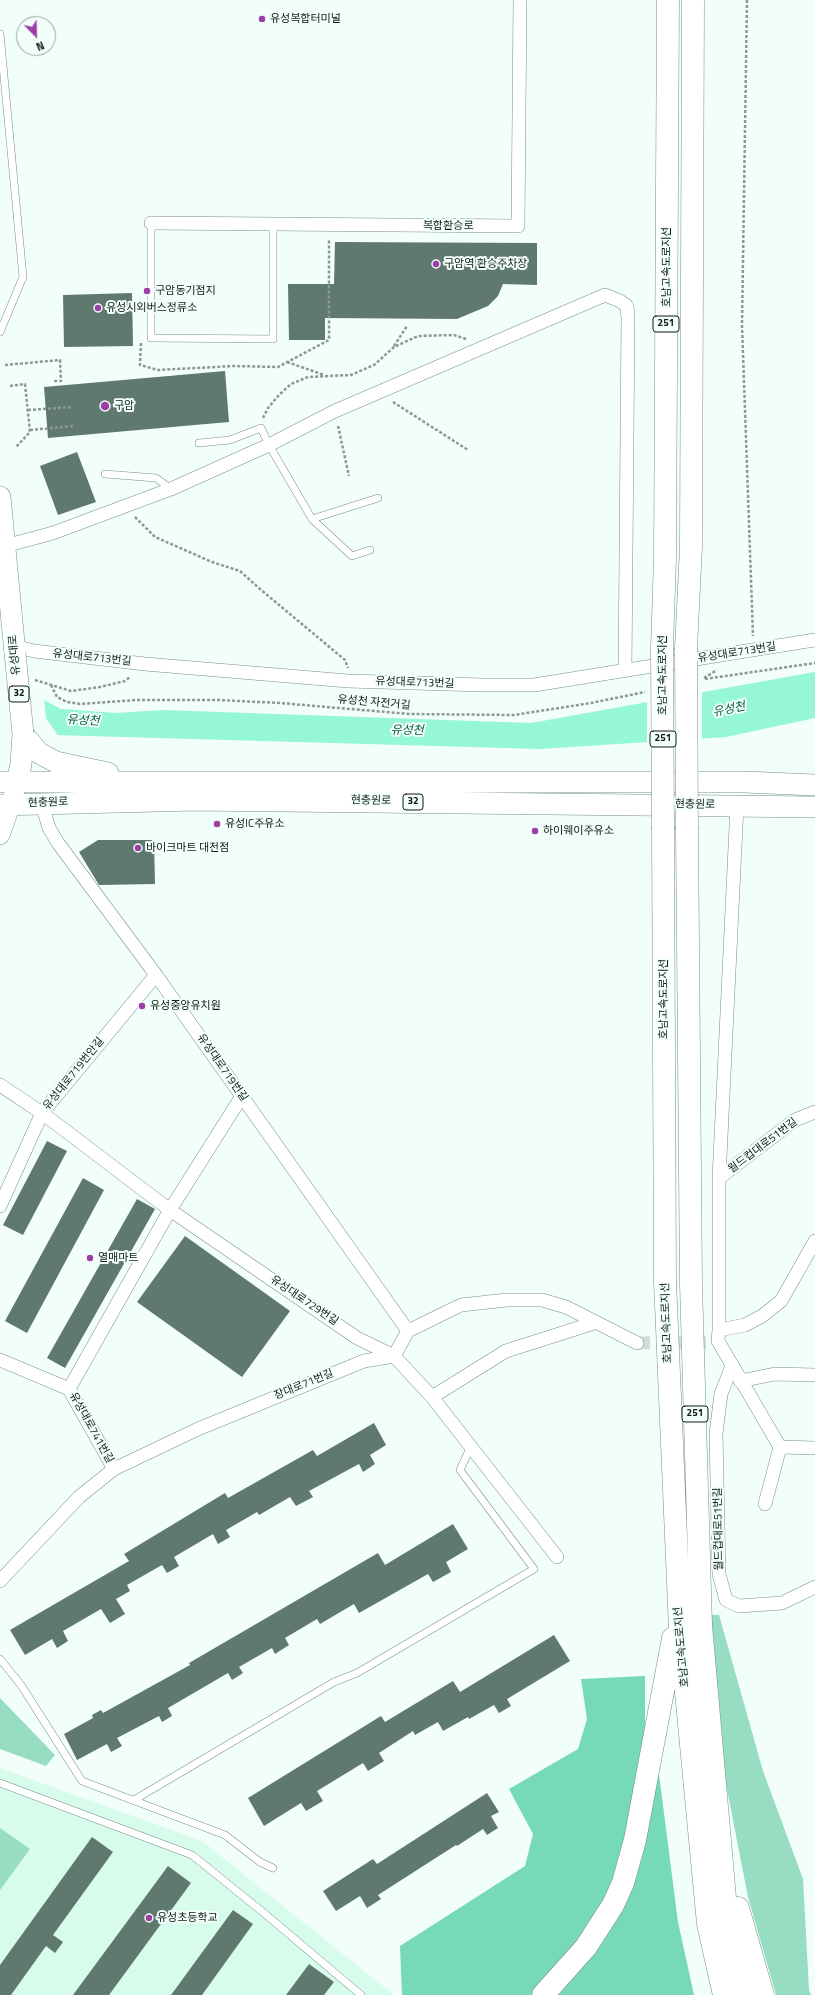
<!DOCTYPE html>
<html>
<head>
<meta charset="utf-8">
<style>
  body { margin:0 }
  #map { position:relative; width:815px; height:1995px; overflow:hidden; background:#f2fef9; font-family:"Titillium Web",sans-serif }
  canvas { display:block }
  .north { position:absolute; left:16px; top:16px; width:40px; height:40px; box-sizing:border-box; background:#f2fef9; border:1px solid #98a39f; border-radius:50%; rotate:157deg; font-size:11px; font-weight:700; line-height:16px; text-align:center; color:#101a17 }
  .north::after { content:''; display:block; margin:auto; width:14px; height:18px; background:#9d3ea7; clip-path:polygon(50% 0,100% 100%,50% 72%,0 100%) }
</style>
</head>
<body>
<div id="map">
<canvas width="815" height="1995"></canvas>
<div class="north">N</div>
</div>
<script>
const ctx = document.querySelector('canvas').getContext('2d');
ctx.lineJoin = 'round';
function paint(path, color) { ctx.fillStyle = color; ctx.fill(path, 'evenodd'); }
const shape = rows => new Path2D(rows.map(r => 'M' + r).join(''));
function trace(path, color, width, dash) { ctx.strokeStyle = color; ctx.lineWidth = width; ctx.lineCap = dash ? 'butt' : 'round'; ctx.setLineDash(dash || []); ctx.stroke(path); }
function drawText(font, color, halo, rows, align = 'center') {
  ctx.font = font + ' "Titillium Web","Noto Sans KR",sans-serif'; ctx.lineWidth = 4; ctx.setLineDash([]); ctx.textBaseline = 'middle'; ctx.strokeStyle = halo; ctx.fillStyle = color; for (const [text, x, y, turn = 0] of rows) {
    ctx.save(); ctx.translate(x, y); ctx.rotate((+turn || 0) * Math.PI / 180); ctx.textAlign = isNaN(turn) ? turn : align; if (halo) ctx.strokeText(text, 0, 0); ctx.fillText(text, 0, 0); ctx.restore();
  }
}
const built = shape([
  [0,1768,202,1841,394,1995,0,1995]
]);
const green = shape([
  [709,1615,719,1615,763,1771,803,1879,809,1990,811,1995,776,1995,748,1897,724,1774],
  [0,1698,55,1755,46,1766,0,1749],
  [0,1828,30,1849,0,1890]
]);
const forest = shape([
  [645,1676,645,1736,628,1853,596,1926,534,1995,402,1995,400,1946,525,1866,533,1834,509,1789,578,1749,587,1719,581,1679],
  [656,1751,678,1922,694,1995,551,1995,594,1949]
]);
const water = shape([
  [815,672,815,718,726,737,540,749,54,735,0,677,61,709,116,713,163,710,531,723]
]);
const pier = shape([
  [0,675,44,698,46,718,59,737,0,722],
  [702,690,702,740,647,744,647,699]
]);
const building = shape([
  [335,242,537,243,537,285,503,284,498,296,488,306,457,319,325,318,325,340,289,340,288,284,334,284],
  [132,293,133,346,64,347,63,295],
  [225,371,229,422,48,438,44,387],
  [77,452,96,502,58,515,40,466],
  [98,840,154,840,155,884,99,885,79,852],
  [47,1141,67,1151,23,1235,3,1225],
  [83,1178,104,1190,27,1333,5,1321],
  [137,1199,155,1209,65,1368,47,1358],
  [185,1236,290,1311,242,1377,137,1302],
  [374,1423,386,1445,370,1455,375,1464,363,1472,359,1464,309,1491,313,1497,296,1506,290,1497,259,1515,257,1512,226,1530,230,1537,218,1544,213,1534,174,1557,179,1566,167,1573,162,1565,127,1585,130,1591,116,1599,125,1614,110,1623,101,1609,63,1631,68,1641,57,1648,52,1639,25,1655,10,1630,129,1561,124,1554,225,1493,228,1498,313,1450,317,1456],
  [453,1524,468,1549,446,1562,451,1572,433,1582,428,1574,359,1613,354,1604,320,1624,317,1619,285,1638,289,1645,275,1654,272,1648,239,1667,243,1673,232,1680,228,1673,168,1708,172,1716,162,1722,159,1716,117,1738,122,1746,111,1752,107,1744,77,1760,64,1734,93,1718,92,1715,101,1710,103,1713,190,1665,189,1663,378,1553,385,1565],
  [554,1635,570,1661,507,1699,511,1706,499,1713,494,1705,469,1719,468,1717,443,1731,438,1722,415,1735,413,1731,379,1753,384,1761,368,1771,363,1763,317,1791,323,1801,306,1811,301,1803,264,1826,248,1798,381,1716,385,1722,453,1681,460,1692],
  [487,1793,499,1812,491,1816,498,1828,487,1835,483,1829,457,1846,456,1845,378,1895,381,1899,367,1908,360,1896,336,1911,323,1891,373,1859,377,1864],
  [92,1837,113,1852,53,1935,63,1942,55,1953,46,1946,11,1995,0,1995,0,1965],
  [168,1866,191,1883,109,1995,73,1995],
  [233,1910,253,1924,202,1995,171,1995],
  [309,1964,334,1982,324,1995,286,1995]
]);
const streetTunnel = shape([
  [637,1343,706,1342]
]);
const path = shape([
  [747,0,742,325,753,636],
  [141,343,140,365,158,370,234,366,278,367,329,340,329,239],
  [394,346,407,326],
  [287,362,324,375],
  [5,365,60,360,61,381,53,381],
  [10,386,25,384,30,432,16,447],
  [393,402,468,450],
  [28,410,73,407],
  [263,418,268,408,279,395,291,384,308,377,351,375,374,365,394,347,418,336,454,335,466,339],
  [338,426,349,476],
  [30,430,74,426],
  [135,517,155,537,212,562,240,571,260,589,345,660,348,668],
  [704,678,717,670],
  [705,679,815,663],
  [35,680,71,691,100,687,125,681,130,677],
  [51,685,57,697,67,702,80,704,136,700,218,700,280,703,410,714,514,715,591,703,645,692]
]);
const lane = shape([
  [0,34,23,277,0,332],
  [151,223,151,338,273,339,273,224],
  [199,443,230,440,261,428,269,445,312,519,352,556,370,550],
  [105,474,156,478,171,489],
  [312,519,378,498],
  [0,1659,21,1685,82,1781,225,1835,260,1862,273,1868],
  [0,1783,192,1855,264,1913,361,1995],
  [134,1800,334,1682,357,1673,534,1569,460,1470,471,1446]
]);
const street = shape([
  [151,223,518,226,520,0],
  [5,546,53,533,171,489,269,445,335,411,605,295,620,301,627,306,628,318,625,670],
  [14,646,34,651,145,664,348,681,482,685,534,685,815,640],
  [42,804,49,828,58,843,156,975,408,1331],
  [737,806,719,1178,719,1330,718,1341,780,1447,765,1504],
  [0,1085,42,1113,170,1210,357,1338,394,1356,432,1397,557,1557],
  [719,1178,795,1120,815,1112],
  [0,1206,42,1113,156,975],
  [719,1330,745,1325,762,1316,781,1301,815,1241],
  [0,1360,69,1389,114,1469],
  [732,1366,721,1394,716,1433,719,1574,726,1600,739,1606,782,1603,815,1587],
  [740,1381,775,1374,815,1375],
  [69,1389,170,1210,242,1096],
  [432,1397,506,1351,594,1323],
  [780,1447,815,1448],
  [0,1581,79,1497,114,1469,198,1429,364,1361,394,1356,408,1331,461,1305,507,1300,542,1300,566,1307,637,1343]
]);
const secondary = shape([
  [0,835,11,804,17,782]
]);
const primary = shape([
  [0,497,15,653],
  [23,734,39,753,56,762,108,773],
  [0,782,745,782,815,785],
  [17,782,21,764,23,734],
  [0,805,194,800,815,807]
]);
const highway = shape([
  [662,648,665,558,668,0],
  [686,648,691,547,693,0],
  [663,829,665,1281,680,1629,708,1924,724,1995],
  [687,829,691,1284,701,1625,727,1921,744,1995],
  [738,1908,763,1995],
  [543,1995,586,1947,613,1905,623,1883,635,1840,673,1638]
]);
const primaryBridge = shape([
  [15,653,23,734]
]);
const highwayBridge = shape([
  [662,648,663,829],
  [686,648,687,829]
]);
const markers = [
  [262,19,4,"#9d3ea7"],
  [436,264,4,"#9d3ea7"],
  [147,291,4,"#9d3ea7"],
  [98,308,4,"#9d3ea7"],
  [105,406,5,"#9d3ea7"],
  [217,824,4,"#9d3ea7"],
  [535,831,4,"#9d3ea7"],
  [138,848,4,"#9d3ea7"],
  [142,1006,4,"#9d3ea7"],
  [90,1258,4,"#9d3ea7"],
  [149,1918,4,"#9d3ea7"]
];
const shields = [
  [666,324,26],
  [19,694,20],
  [663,739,26],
  [413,802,20],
  [695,1414,26]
];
const shieldNames = [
  ["251",666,324],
  ["32",19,694],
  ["251",663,739],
  ["32",413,802],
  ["251",695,1414]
];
const poiNames = [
  ["유성복합터미널",270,19],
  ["구암역 환승주차장",444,264],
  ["구암동기점지",155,291],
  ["유성시외버스정류소",106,308],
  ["구암",114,406],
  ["유성IC주유소",225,824],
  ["하이웨이주유소",543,831],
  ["바이크마트 대전점",146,848],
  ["유성중앙유치원",150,1006],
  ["열매마트",98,1258],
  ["유성초등학교",157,1918]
];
const streetNames = [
  ["복합환승로",448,226],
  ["호남고속도로지선",667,267,-90],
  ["유성대로713번길",737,653,-9],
  ["유성대로",15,655,-95],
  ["유성대로713번길",92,658,6],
  ["호남고속도로지선",663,675,-90],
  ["유성대로713번길",415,683,2],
  ["유성천 자전거길",374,703,5],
  ["현충원로",371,801,1],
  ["현충원로",48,803,-2],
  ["현충원로",695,805,1],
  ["호남고속도로지선",664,999,-90],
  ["유성대로719번길",222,1068,55],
  ["유성대로719번안길",74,1074,-51],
  ["월드컵대로51번길",763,1146,-37],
  ["유성대로729번길",304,1301,34],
  ["호남고속도로지선",667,1323,-92],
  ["장대로71번길",304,1385,-22],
  ["유성대로741번길",91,1428,61],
  ["월드컵대로51번길",719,1529,-91],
  ["호남고속도로지선",682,1647,-95]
];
const waterNames = [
  ["유성천",729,710,-12],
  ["유성천",83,721,3],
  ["유성천",407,731,1]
];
paint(built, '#d7fcec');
paint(green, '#96ddc2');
paint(forest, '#77dab7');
paint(water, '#95f7d3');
paint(pier, '#f2fef9');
paint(building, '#60796f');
trace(streetTunnel, '#d0dcd7', 13, [13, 6]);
trace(lane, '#769085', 8);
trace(street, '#769085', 14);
trace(secondary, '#769085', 20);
trace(primary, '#769085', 22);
trace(highway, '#769085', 23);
trace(path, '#8d9894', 2.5, [3, 2]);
trace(lane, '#fff', 7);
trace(street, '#fff', 13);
trace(secondary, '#fff', 19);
trace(primary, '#fff', 21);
trace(highway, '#fff', 22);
trace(primaryBridge, '#769085', 22, []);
trace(highwayBridge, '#769085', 23, []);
trace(primaryBridge, '#fff', 21);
trace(highwayBridge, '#fff', 22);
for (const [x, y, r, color] of markers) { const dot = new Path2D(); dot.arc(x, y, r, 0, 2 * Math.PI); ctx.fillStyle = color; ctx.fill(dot); trace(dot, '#f2fef9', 1.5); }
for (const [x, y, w] of shields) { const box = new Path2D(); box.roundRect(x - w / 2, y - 8, w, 16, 3); ctx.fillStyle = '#f2fef9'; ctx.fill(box); trace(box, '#101a17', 1); }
drawText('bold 10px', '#101a17', null, shieldNames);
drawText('11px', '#101a17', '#f2fef9', poiNames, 'left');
drawText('11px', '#101a17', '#f2fef9', streetNames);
drawText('italic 12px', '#085c45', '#f2fef9', waterNames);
</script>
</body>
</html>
